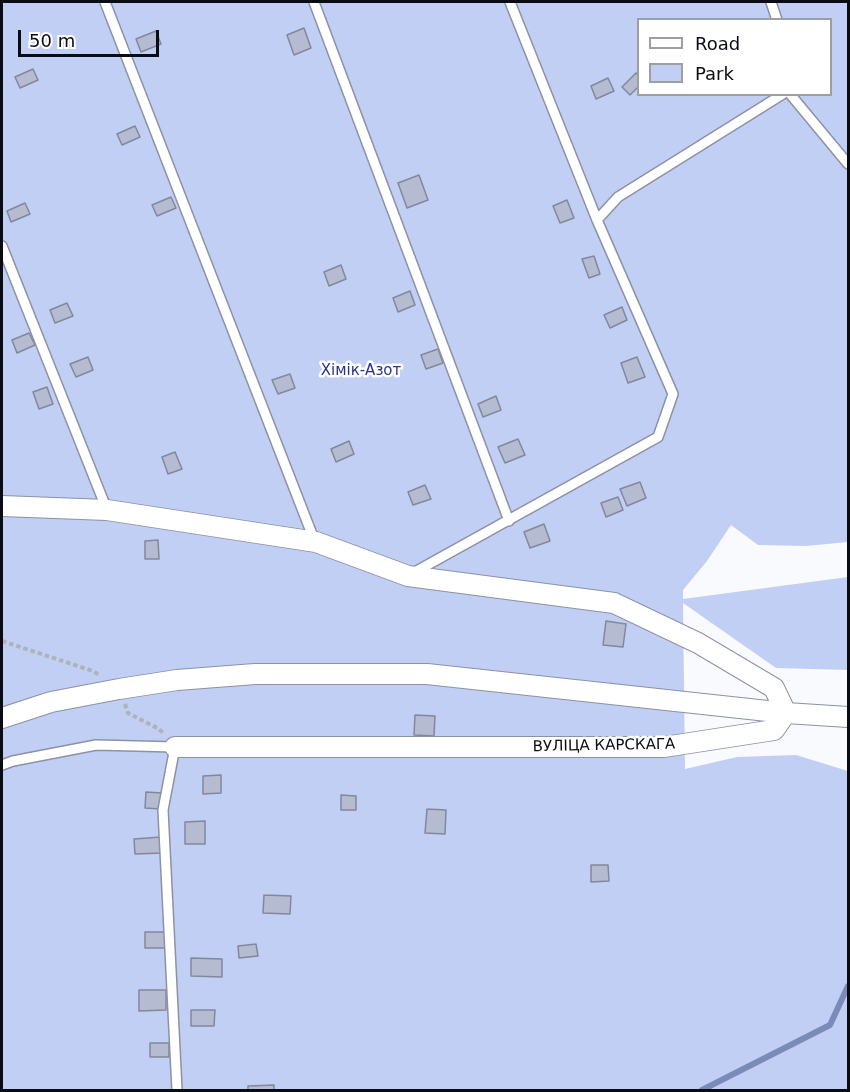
<!DOCTYPE html>
<html>
<head>
<meta charset="utf-8">
<style>
  body { margin:0 }
  #map { position:relative; width:850px; height:1092px; overflow:hidden; background:#f8fafe; font-family:"DejaVu Sans",sans-serif }
  canvas { display:block }
  .frame { position:absolute; inset:0; border:3px solid #090c12; pointer-events:none }
  .legend { position:absolute; left:637px; top:18px; width:195px; height:78px; box-sizing:border-box; background:#fff; border:2px solid #9d9ea0; margin:0; padding:8px 10px; list-style:none; font-size:18px; color:#090c12 }
  .legend li { display:flex; align-items:center; gap:12px; height:30px }
  .legend b { width:30px; border:2px solid #9d9ea0 }
  .scale { position:absolute; left:18px; top:30px; width:141px; height:27px; box-sizing:border-box; border:3px solid #090c12; border-top:0; padding-left:8px; font-size:18px; line-height:21px; white-space:nowrap; color:#090c12; -webkit-text-stroke:4px #fff; paint-order:stroke }
</style>
</head>
<body>
<div id="map">
<canvas width="850" height="1092"></canvas>
<div class="frame"></div>
<ul class="legend">
<li><b style="height:8px;background:#fff"></b>Road</li>
<li><b style="height:16px;background:#c2cff4"></b>Park</li>
</ul>
<div class="scale">50 m</div>
</div>
<script>
const ctx = document.querySelector('canvas').getContext('2d');
ctx.lineJoin = 'round';
function paint(path, color) { ctx.fillStyle = color; ctx.fill(path, 'evenodd'); }
const shape = rows => new Path2D(rows.map(r => 'M' + r).join(''));
function trace(path, color, width, dash) { ctx.strokeStyle = color; ctx.lineWidth = width; ctx.lineCap = dash ? 'butt' : 'round'; ctx.setLineDash(dash || []); ctx.stroke(path); }
function drawText(font, color, halo, rows, align = 'center') {
  ctx.font = font + ' "DejaVu Sans",sans-serif'; ctx.lineWidth = 5; ctx.setLineDash([]); ctx.textBaseline = 'middle'; ctx.strokeStyle = halo; ctx.fillStyle = color; for (const [text, x, y, turn = 0] of rows) {
    ctx.save(); ctx.translate(x, y); ctx.rotate((+turn || 0) * Math.PI / 180); ctx.textAlign = isNaN(turn) ? turn : align; if (halo) ctx.strokeText(text, 0, 0); ctx.fillText(text, 0, 0); ctx.restore();
  }
}
const green = shape([
  [2,2,848,2,848,542,806,546,758,545,731,525,707,561,683,590,683,599,848,577,848,670,776,668,683,603,685,769,737,757,796,755,848,771,848,1090,2,1090],
  [638,20,830,20,830,94,638,94]
]);
const stream = shape([
  [702,1090,830,1025,848,986]
]);
const building = shape([
  [304,28,311,48,294,55,287,35,304,28],
  [156,31,161,44,141,52,136,39,156,31],
  [33,69,38,80,20,88,15,77,33,69],
  [636,73,638,75,638,87,630,95,622,87,636,73],
  [608,78,614,91,596,99,591,86,608,78],
  [135,126,140,137,122,145,117,134,135,126],
  [419,175,428,200,407,208,398,183,419,175],
  [171,197,176,208,157,216,152,205,171,197],
  [567,200,574,218,560,223,553,206,567,200],
  [25,203,30,214,11,222,7,211,25,203],
  [594,256,600,274,589,278,582,259,594,256],
  [341,265,346,279,329,286,324,272,341,265],
  [410,291,415,305,398,312,393,298,410,291],
  [67,303,73,316,55,323,50,310,67,303],
  [622,307,627,320,610,328,604,315,622,307],
  [29,333,35,345,17,353,12,340,29,333],
  [438,349,443,363,426,369,421,355,438,349],
  [88,357,93,370,76,377,70,364,88,357],
  [637,357,645,377,628,383,621,363,637,357],
  [290,374,295,388,278,394,272,380,290,374],
  [47,387,53,404,39,409,33,392,47,387],
  [496,396,501,410,483,417,478,404,496,396],
  [518,439,525,455,505,463,498,447,518,439],
  [349,441,354,454,336,462,331,449,349,441],
  [175,452,182,469,168,474,162,457,175,452],
  [640,482,646,498,627,506,620,489,640,482],
  [425,485,431,499,413,505,408,492,425,485],
  [618,497,623,510,606,517,601,503,618,497],
  [544,524,550,541,530,548,524,532,544,524],
  [158,540,159,559,145,559,145,541,158,540],
  [606,621,626,624,623,647,603,645,606,621],
  [415,715,435,716,434,736,414,735,415,715],
  [221,775,221,793,203,794,203,776,221,775],
  [146,792,162,793,161,809,145,808,146,792],
  [341,795,356,796,356,810,341,810,341,795],
  [427,809,446,810,445,834,425,833,427,809],
  [205,821,205,844,185,844,185,822,205,821],
  [161,837,162,853,135,854,134,839,161,837],
  [591,865,608,865,609,881,591,882,591,865],
  [264,895,291,896,290,914,263,913,264,895],
  [145,932,166,932,166,948,145,948,145,932],
  [256,944,258,956,239,958,238,946,256,944],
  [191,958,222,959,222,977,191,976,191,958],
  [139,990,166,990,166,1010,139,1011,139,990],
  [191,1010,215,1010,214,1026,191,1026,191,1010],
  [150,1043,169,1043,169,1057,150,1057,150,1043],
  [274,1085,274,1090,248,1090,248,1086,274,1085]
]);
const path = shape([
  [2,641,93,671,99,675],
  [125,704,128,713,159,729,163,733]
]);
const lane = shape([
  [105,2,315,542],
  [314,2,509,521],
  [510,2,597,220],
  [771,2,777,20],
  [790,94,848,164],
  [2,246,107,510],
  [413,573,658,437,673,394,597,220,618,197,783,94],
  [2,765,13,761,96,745,175,747,163,810,177,1090]
]);
const street = shape([
  [2,506,107,510,316,542,408,576,614,603,698,643,774,688,786,713,774,730,664,747,175,747],
  [2,718,51,702,119,689,177,680,255,674,427,674,786,713,848,717]
]);
const parkNames = [
  ["Хімік-Азот",361,371]
];
const streetNames = [
  ["ВУЛІЦА КАРСКАГА",604,746,-1]
];
paint(green, '#c2cff4');
trace(stream, '#7b8bb8', 6);
paint(building, '#b5bcd1');
trace(building, '#82889c', 1.5);
trace(lane, '#8b92a5', 12);
trace(street, '#8b92a5', 22);
trace(path, '#afb2b6', 4, [4.5, 3]);
trace(lane, '#fff', 9);
trace(street, '#fff', 20);
drawText('15px', '#25358b', '#fff', parkNames);
drawText('15px', '#090c12', '#fff', streetNames);
</script>
</body>
</html>
